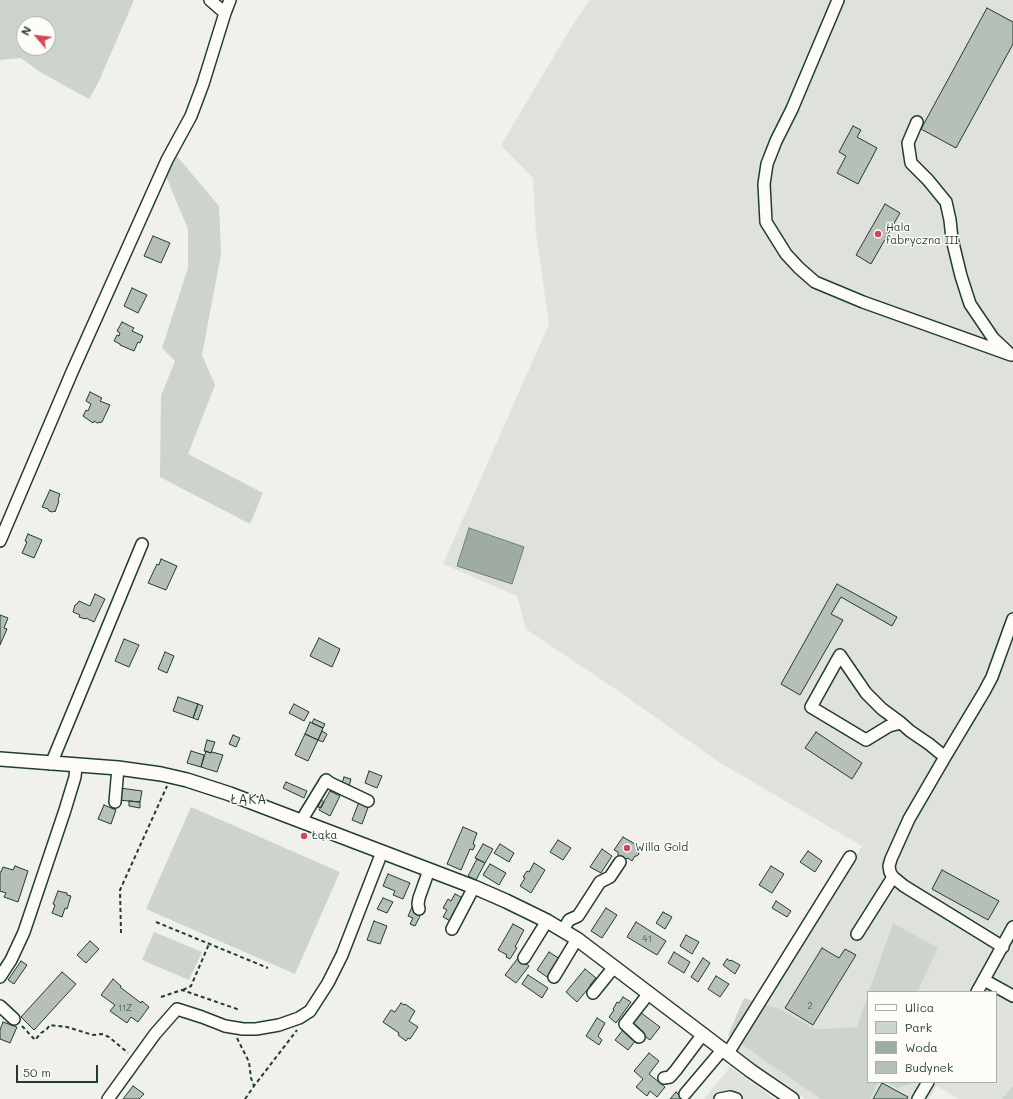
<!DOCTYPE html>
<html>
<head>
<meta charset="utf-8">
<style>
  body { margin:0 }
  #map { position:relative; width:1013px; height:1099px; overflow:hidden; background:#f0f1eb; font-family:Mali,sans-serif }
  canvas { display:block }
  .legend { position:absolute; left:867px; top:991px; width:130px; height:92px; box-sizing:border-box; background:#fdfcf7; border:1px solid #a4b0a9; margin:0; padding:5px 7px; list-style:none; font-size:12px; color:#1f3d34 }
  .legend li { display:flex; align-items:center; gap:8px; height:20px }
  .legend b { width:20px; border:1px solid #a4b0a9 }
  .north { position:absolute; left:16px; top:16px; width:40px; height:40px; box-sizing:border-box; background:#fdfcf7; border:1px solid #a4b0a9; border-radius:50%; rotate:298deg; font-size:11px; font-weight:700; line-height:16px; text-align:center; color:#1f3d34 }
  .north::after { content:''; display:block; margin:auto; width:14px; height:18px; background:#d1495b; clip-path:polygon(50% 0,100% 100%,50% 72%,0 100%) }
  .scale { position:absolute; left:16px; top:1065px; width:82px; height:18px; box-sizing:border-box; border:2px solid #1f3d34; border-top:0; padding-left:5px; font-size:12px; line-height:14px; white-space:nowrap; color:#1f3d34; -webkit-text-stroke:3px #fdfcf7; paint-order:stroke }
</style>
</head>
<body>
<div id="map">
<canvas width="1013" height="1099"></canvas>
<ul class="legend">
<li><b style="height:5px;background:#fdfcf7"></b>Ulica</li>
<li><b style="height:11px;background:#cdd3cd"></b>Park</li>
<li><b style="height:11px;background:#9faca4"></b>Woda</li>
<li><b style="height:11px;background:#b6bfb8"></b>Budynek</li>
</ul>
<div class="north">N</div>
<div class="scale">50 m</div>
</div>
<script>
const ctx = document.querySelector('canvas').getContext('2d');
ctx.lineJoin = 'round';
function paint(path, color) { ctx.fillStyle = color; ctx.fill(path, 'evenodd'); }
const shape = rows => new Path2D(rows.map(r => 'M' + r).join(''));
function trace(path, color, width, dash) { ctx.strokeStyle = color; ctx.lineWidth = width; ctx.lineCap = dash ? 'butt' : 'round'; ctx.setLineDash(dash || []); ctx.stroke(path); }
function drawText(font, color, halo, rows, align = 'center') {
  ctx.font = font + ' Mali,sans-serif'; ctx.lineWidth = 3; ctx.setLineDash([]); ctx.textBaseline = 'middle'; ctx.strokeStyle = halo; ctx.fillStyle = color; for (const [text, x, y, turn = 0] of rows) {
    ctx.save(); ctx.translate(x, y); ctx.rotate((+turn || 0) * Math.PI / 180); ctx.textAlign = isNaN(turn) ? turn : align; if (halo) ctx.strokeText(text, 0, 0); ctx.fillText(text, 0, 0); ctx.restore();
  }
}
const built = shape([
  [590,0,1013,0,1013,1099,959,1099,937,1086,929,1099,805,1099,736,1051,862,846,722,764,621,693,526,629,517,596,443,564,549,324,536,234,533,178,501,145,572,26],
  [868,992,996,992,996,1082,868,1082],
  [730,1067,775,1099,704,1099]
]);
const green = shape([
  [0,0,134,0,99,81,89,99,40,72,21,58,0,60],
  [24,24,48,24,48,48,24,48],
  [176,155,219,206,221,254,202,355,215,385,188,454,263,493,250,524,160,477,161,396,175,361,162,348,188,268,188,229,165,174],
  [191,807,340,872,295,974,146,909],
  [893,923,938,948,917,992,869,992],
  [154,932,202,952,189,980,142,960],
  [868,995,868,1082,878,1082,870,1099,821,1099,728,1035,744,998,780,1009,815,1029,827,1029,857,1027],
  [885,1082,915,1082,914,1083,897,1088],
  [1013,1086,1013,1099,1002,1099]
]);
const water = shape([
  [469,528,524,547,512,584,457,566,469,528]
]);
const building = shape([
  [987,8,1013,22,1013,44,956,148,921,129,987,8],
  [853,126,861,130,857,137,877,148,858,184,837,173,846,156,839,152,853,126],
  [885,204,900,213,871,264,856,255,885,204],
  [153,236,170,243,161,263,144,256,153,236],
  [132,288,147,295,138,313,124,306,132,288],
  [122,322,134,328,132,331,143,336,140,343,138,342,134,351,120,345,120,344,114,341,117,335,119,336,120,333,117,331,122,322],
  [90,392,102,398,100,401,110,405,102,422,97,423,94,421,93,423,83,416,86,410,88,411,91,404,86,401,90,392],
  [50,490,60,494,58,500,59,501,55,512,54,511,52,512,49,511,48,509,42,507,50,490],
  [28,534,42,540,34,558,22,553,27,542,25,541,28,534],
  [161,559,177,566,166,590,148,583,157,564,159,565,161,559],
  [837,584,897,617,892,626,841,597,831,614,843,620,800,695,781,684,837,584],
  [95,594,105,599,94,622,86,618,85,619,79,617,80,615,73,612,75,605,77,604,79,601,90,606,95,594],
  [0,615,8,618,4,628,7,629,0,645,0,615],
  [319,638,340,649,332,667,310,656,319,638],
  [124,639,139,645,129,667,115,661,124,639],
  [165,652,174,656,167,673,158,669,165,652],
  [178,697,198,704,193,718,173,711,178,697],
  [198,704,203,706,198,720,193,718,198,704],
  [294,704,309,712,304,721,289,713,294,704],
  [314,719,325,724,323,728,312,723,314,719],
  [310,722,323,728,318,740,305,734,310,722],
  [322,731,327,734,323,742,318,740,322,731],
  [816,732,862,763,852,779,805,748,816,732],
  [305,734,318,740,308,761,295,755,305,734],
  [233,735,240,738,236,747,229,744,233,735],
  [207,740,215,742,211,753,204,751,207,740],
  [191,751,204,755,201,767,187,763,191,751],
  [206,751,211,753,212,752,223,755,217,772,201,767,206,751],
  [369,771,382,776,377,788,365,783,369,771],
  [344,777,351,779,349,786,342,783,344,777],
  [286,782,307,791,304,798,283,788,286,782],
  [120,788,142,791,140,802,118,800,120,788],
  [330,791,340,796,330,816,319,810,330,791],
  [321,800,324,802,321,808,318,807,321,800],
  [129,801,140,802,140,808,129,806,129,801],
  [359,802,369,805,362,824,352,820,359,802],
  [104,805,116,810,111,824,98,819,104,805],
  [463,827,477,833,473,844,475,845,473,850,470,849,461,870,447,864,463,827],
  [623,837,640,847,638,851,639,854,637,856,635,856,632,861,628,858,623,860,618,857,618,852,614,850,623,837],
  [558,840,571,848,563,860,550,852,558,840],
  [483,844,493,849,485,863,475,858,483,844],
  [500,844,514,853,509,862,494,853,500,844],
  [602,849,612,856,601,873,590,867,602,849],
  [808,851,822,861,815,872,800,862,808,851],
  [477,859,485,863,476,880,468,876,477,859],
  [534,863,545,870,531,893,520,886,525,878,523,877,527,871,529,872,534,863],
  [490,864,506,873,499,885,483,875,490,864],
  [15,866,28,871,18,902,4,897,6,893,0,891,0,872,1,872,3,867,13,870,15,866],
  [771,866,784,874,772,893,759,885,771,866],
  [942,870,999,901,988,920,932,889,942,870],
  [388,874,410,883,403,899,393,895,395,891,383,886,388,874],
  [58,891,67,893,67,895,71,896,67,909,65,908,62,917,52,913,55,905,53,904,58,891],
  [455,894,465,899,454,923,443,917,447,910,443,908,448,899,451,901,455,894],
  [383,898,393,902,387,913,377,909,383,898],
  [776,901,791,911,787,917,772,908,776,901],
  [412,907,422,912,415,926,410,924,413,918,408,916,412,907],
  [606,908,617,915,602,938,591,931,606,908],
  [663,912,672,917,665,929,656,923,663,912],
  [374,921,387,926,380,944,367,940,374,921],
  [636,922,666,941,657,955,627,937,636,922],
  [513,924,524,930,515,947,517,948,510,959,506,957,507,955,498,950,513,924],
  [686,935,699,942,692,954,680,946,686,935],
  [90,941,99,949,86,963,77,955,90,941],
  [822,948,839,958,845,949,856,955,813,1025,785,1008,822,948],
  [549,952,560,959,547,977,537,970,549,952],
  [674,952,690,962,684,973,668,963,674,952],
  [518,958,529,966,516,983,505,975,518,958],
  [703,958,710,963,698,982,691,977,703,958],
  [727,959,730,961,731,960,740,965,735,974,723,965,727,959],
  [21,961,27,965,14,984,8,980,21,961],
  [585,969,596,978,590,985,592,987,588,992,587,990,577,1002,566,992,585,969],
  [62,972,76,984,34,1030,21,1017,62,972],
  [528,975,548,988,542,998,522,984,528,975],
  [716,976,729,984,720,997,708,989,716,976],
  [113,979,121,986,120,987,141,1003,142,1001,149,1007,138,1022,131,1017,127,1023,110,1011,115,1005,101,995,113,979],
  [623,997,631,1002,616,1023,609,1017,614,1010,613,1009,617,1002,619,1003,623,997],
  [401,1003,404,1005,405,1004,415,1011,409,1021,418,1027,410,1039,408,1038,406,1041,398,1035,399,1033,383,1022,391,1010,395,1012,401,1003],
  [640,1012,660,1027,650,1040,630,1025,640,1012],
  [597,1018,605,1023,598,1036,602,1040,599,1045,586,1036,597,1018],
  [3,1022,17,1027,10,1043,0,1039,0,1030,3,1022],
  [623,1030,636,1040,628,1050,615,1040,623,1030],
  [649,1053,659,1061,649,1074,665,1087,657,1097,650,1091,647,1096,636,1087,643,1079,634,1071,649,1053],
  [882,1083,908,1097,907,1099,873,1099,882,1083],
  [133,1086,144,1094,139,1099,123,1099,133,1086],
  [676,1092,684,1099,670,1099,676,1092]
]);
const path = shape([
  [156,922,268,968],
  [121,933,120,890,167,786],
  [183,990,191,986,209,944],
  [161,997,182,990,240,1010],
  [22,1026,35,1040,41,1033,46,1030,50,1025,67,1027,93,1035,102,1034,109,1037,128,1053],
  [237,1038,249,1062,251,1078,254,1086],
  [245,1099,254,1086,297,1030]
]);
const minor = shape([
  [210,0,225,13],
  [838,0,792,109,776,141,767,164,764,184,766,222,786,254,799,268,815,282,863,302,1011,355],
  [917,122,908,143,911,163,928,180,946,202,950,220,952,239,961,276,970,304,993,338,1008,352],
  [0,541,72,372,167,160,191,116,203,84,225,13,230,0],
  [901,723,889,726,866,740,811,707,840,655,866,693,882,709,901,723,910,731,929,744,945,757],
  [51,764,142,544],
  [115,802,118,768],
  [301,821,326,780,330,783,368,801],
  [419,909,418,904,419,898,429,870],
  [452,929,474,887],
  [563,930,569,920,578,916,600,882,610,877,620,862],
  [857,934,893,877],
  [1003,947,904,886,893,877,890,872,889,866,891,859,909,819,945,757,984,692,992,677,1013,619],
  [524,958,547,921],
  [0,977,11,960,24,932,65,810,75,777,76,766],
  [554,977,577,939],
  [984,980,1013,996],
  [977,992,1013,927],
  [593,993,614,967],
  [0,1006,14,1019],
  [639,1037,625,1024,649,993],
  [728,1053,850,857],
  [664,1078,670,1077,676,1070,703,1034],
  [685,1094,723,1049],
  [108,1099,155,1034,177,1009,202,1017,225,1026,243,1029,256,1029,279,1025,299,1018,310,1011,328,983,342,955,382,852],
  [720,1099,730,1097,736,1099],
  [918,1099,928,1082]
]);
const major = shape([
  [0,759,118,768,161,774,187,780,230,794,474,887,506,901,547,921,577,939,751,1071,792,1099]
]);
const markers = [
  [878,234,4,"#d1495b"],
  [304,836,4,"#d1495b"],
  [627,848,4,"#d1495b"]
];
const numberNames = [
  ["41",647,939],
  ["2",810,1006],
  ["11Z",125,1008]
];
const poiNames = [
  ["Hala",886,228],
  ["fabryczna III",886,241],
  ["Łąka",312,836],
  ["Willa Gold",635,848]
];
const quarterNames = [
  ["ŁĄKA",249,800]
];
paint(built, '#dfe2dc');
paint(green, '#cdd3cd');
paint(water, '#9faca4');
trace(water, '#6c8077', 1);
paint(building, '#b6bfb8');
trace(building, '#1f3d34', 1);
trace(minor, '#1f3d34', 14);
trace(major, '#1f3d34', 16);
trace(path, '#1f3d34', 2, [4, 3]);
trace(minor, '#fdfcf7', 11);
trace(major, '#fdfcf7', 13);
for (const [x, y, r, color] of markers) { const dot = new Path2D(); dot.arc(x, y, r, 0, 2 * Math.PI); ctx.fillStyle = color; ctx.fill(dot); trace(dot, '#fdfcf7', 1.5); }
drawText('9px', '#455e55', null, numberNames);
drawText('11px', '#1f3d34', '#fdfcf7', poiNames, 'left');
ctx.letterSpacing = '1px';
drawText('13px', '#1f3d34', '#fdfcf7', quarterNames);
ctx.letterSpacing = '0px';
</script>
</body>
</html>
